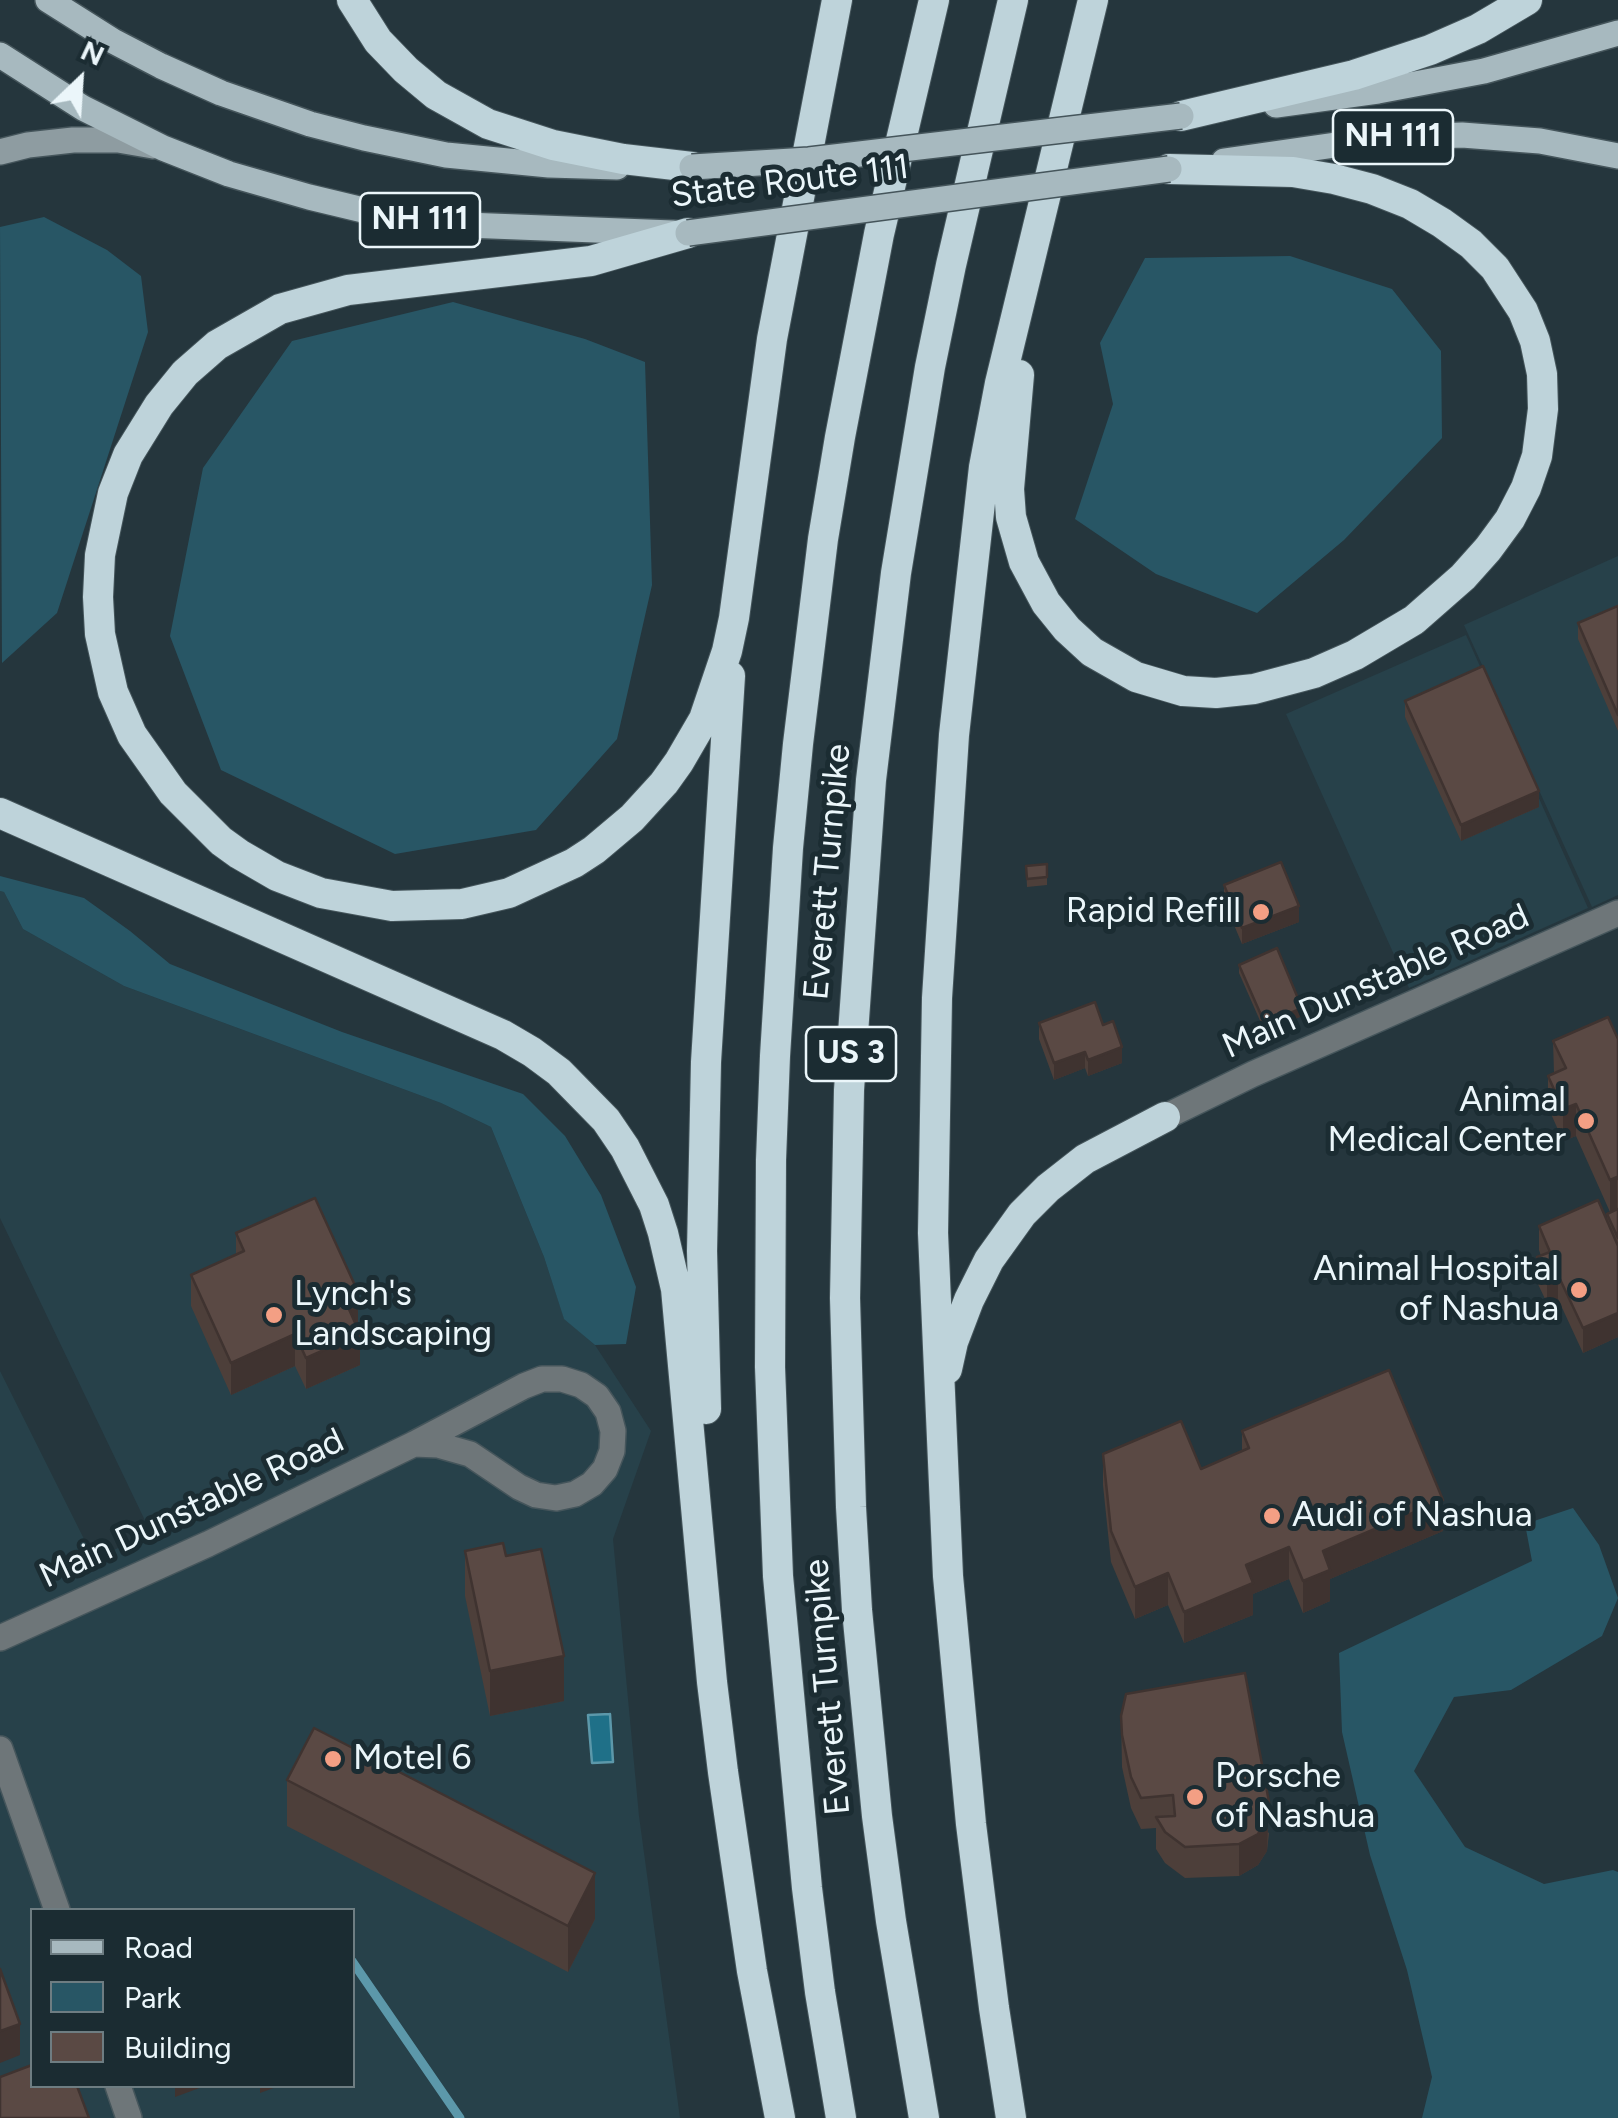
<!DOCTYPE html>
<html>
<head>
<meta charset="utf-8">
<style>
  body { margin:0 }
  #map { position:relative; width:1618px; height:2118px; overflow:hidden; background:#25363d; font-family:Figtree,sans-serif }
  canvas { display:block }
  .legend { position:absolute; left:30px; top:1908px; width:325px; height:180px; box-sizing:border-box; background:#1b2c32; border:2px solid #6e7d82; margin:0; padding:12px 18px; list-style:none; font-size:30px; color:#ebf6fa }
  .legend li { display:flex; align-items:center; gap:20px; height:50px }
  .legend b { width:50px; border:2px solid #6e7d82 }
  .north { position:absolute; left:30px; top:30px; width:100px; height:100px; -webkit-text-stroke:8px #1b2c32; paint-order:stroke; rotate:25deg; font-size:28px; font-weight:700; line-height:40px; text-align:center; color:#ebf6fa }
  .north::after { content:''; display:block; margin:auto; width:35px; height:45px; background:#ebf6fa; clip-path:polygon(50% 0,100% 100%,50% 72%,0 100%) }
</style>
</head>
<body>
<div id="map">
<canvas width="1618" height="2118"></canvas>
<ul class="legend">
<li><b style="height:12px;background:#a7b9bf"></b>Road</li>
<li><b style="height:28px;background:#285665"></b>Park</li>
<li><b style="height:28px;background:#5a4944"></b>Building</li>
</ul>
<div class="north">N</div>
</div>
<script>
const ctx = document.querySelector('canvas').getContext('2d');
ctx.lineJoin = 'round';
function paint(path, color) { ctx.fillStyle = color; ctx.fill(path, 'evenodd'); }
const shape = rows => new Path2D(rows.map(r => 'M' + r).join(''));
function trace(path, color, width, dash) { ctx.strokeStyle = color; ctx.lineWidth = width; ctx.lineCap = dash ? 'butt' : 'round'; ctx.setLineDash(dash || []); ctx.stroke(path); }
function drawText(font, color, halo, rows, align = 'center') {
  ctx.font = font + ' Figtree,sans-serif'; ctx.lineWidth = 10; ctx.setLineDash([]); ctx.textBaseline = 'middle'; ctx.strokeStyle = halo; ctx.fillStyle = color; for (const [text, x, y, turn = 0] of rows) {
    ctx.save(); ctx.translate(x, y); ctx.rotate((+turn || 0) * Math.PI / 180); ctx.textAlign = isNaN(turn) ? turn : align; if (halo) ctx.strokeText(text, 0, 0); ctx.fillText(text, 0, 0); ctx.restore();
  }
}
const built = shape([
  [1618,556,1618,895,1592,907,1464,625],
  [1466,635,1588,908,1409,988,1286,714],
  [0,891,4,892,23,929,124,986,441,1103,491,1127,544,1257,564,1318,595,1345,651,1431,613,1539,639,1816,680,2118,0,2118,0,1371,94,1559,151,1533,0,1218],
  [32,1910,352,1910,352,2086,32,2086]
]);
const green = shape([
  [44,217,107,250,141,276,148,332,57,613,2,663,0,227],
  [1290,256,1392,289,1441,351,1442,438,1344,540,1257,613,1156,574,1075,519,1113,404,1100,343,1145,258],
  [453,302,585,339,645,362,652,585,617,739,536,830,395,854,221,770,170,636,203,468,292,341],
  [0,876,84,898,130,931,170,964,342,1032,523,1094,565,1136,601,1195,636,1287,626,1344,595,1345,564,1319,544,1257,491,1127,441,1103,124,986,23,929,4,892,0,891],
  [1573,1508,1599,1545,1618,1598,1602,1636,1511,1690,1454,1697,1414,1771,1465,1847,1544,1884,1613,1870,1618,1872,1618,2118,1422,2118,1432,2077,1407,1970,1370,1855,1342,1732,1339,1653,1532,1561,1525,1524]
]);
const water = shape([
  [610,1714,613,1762,592,1763,588,1715,610,1714]
]);
const stream = shape([
  [352,1961,460,2118]
]);
const minor = shape([
  [0,1638,208,1544,414,1444,524,1386,542,1379,562,1379,581,1385,597,1396,608,1412,613,1431,612,1451,605,1469,592,1484,575,1494,556,1498,536,1495,519,1487,470,1454,438,1445,414,1444],
  [0,1749,57,1910],
  [118,2086,129,2118]
]);
const tertiary = shape([
  [1165,1117,1253,1074,1618,913]
]);
const secondary = shape([
  [0,152,28,145,73,140,118,140,153,146]
]);
const primary = shape([
  [48,0,113,41,161,66,221,93,310,124,364,138,446,155,549,165,617,167],
  [0,55,83,108,163,148,229,174,309,197,384,215,466,225,673,233],
  [1276,105,1378,91,1484,71,1618,33],
  [1224,161,1384,138,1462,135,1540,141,1618,156]
]);
const motorway = shape([
  [352,0,378,41,406,70,436,95,488,124,553,145,623,159,692,167],
  [1181,116,1354,75,1430,50,1478,29,1527,0],
  [688,233,591,261,348,290,280,309,217,345,185,373,159,405,128,455,113,493,100,555,98,597,100,634,113,692,132,735,173,793,221,841,239,854,277,876,321,893,392,906,462,904,509,893,574,863,594,850,632,818,664,783,679,762,704,719,727,651,734,618,772,339,837,0],
  [1019,375,1009,489,1011,517,1024,562,1046,603,1067,629,1092,652,1136,677,1183,691,1216,693,1254,689,1314,673,1355,655,1414,620,1463,577,1488,549,1510,519,1526,488,1537,456,1543,409,1542,374,1535,341,1523,311,1495,268,1471,244,1442,223,1410,204,1372,189,1334,179,1293,172,1169,169],
  [0,813,503,1035,532,1052,559,1072,606,1120,625,1148,654,1205,663,1233,676,1289,712,1682,723,1772,752,1971,780,2118],
  [947,1369,953,1342,969,1300,989,1260,1022,1214,1048,1188,1085,1159,1165,1117],
  [706,1409,702,1251,706,1062,730,676],
  [841,2118,820,1992,807,1888,778,1576,770,1367,771,1160,775,1056,788,848,798,744,823,539,840,437,879,234,934,0],
  [924,2118,891,1921,877,1816,857,1610,851,1507,845,1298,849,1090,871,780,896,573,930,367,951,265,1013,0],
  [1011,2118,994,2008,971,1824,948,1576,933,1233,937,998,954,735,984,467,1000,383,1093,0]
]);
const primaryBridge = shape([
  [692,167,809,160,1181,116],
  [688,233,1169,169]
]);
const wall = shape([
  [1618,606,1618,731,1578,639,1578,623],
  [1405,701,1539,807,1461,841,1405,717],
  [1047,864,1047,885,1027,887,1026,866],
  [1224,885,1299,922,1242,944,1224,901],
  [1239,965,1302,1016,1265,1032,1239,973],
  [1039,1023,1103,1025,1122,1063,1088,1076,1085,1068,1054,1080,1039,1039],
  [1618,1039,1618,1337,1583,1353,1558,1299,1547,1303,1537,1282,1537,1257,1541,1256,1539,1250,1539,1226,1607,1221,1607,1214,1617,1209,1610,1212,1576,1136,1563,1141,1548,1107,1548,1076,1554,1073,1553,1041],
  [236,1233,358,1324,356,1325,360,1365,306,1389,295,1366,231,1395,191,1306,191,1275,236,1255],
  [1242,1431,1443,1531,1330,1579,1330,1601,1303,1613,1289,1579,1253,1594,1253,1615,1184,1643,1168,1605,1135,1619,1111,1562,1103,1485,1103,1454,1201,1469,1242,1452],
  [465,1551,506,1556,564,1701,490,1716,465,1596],
  [1121,1716,1269,1833,1267,1851,1258,1865,1239,1876,1185,1878,1165,1863,1156,1849,1156,1828,1141,1829,1131,1808,1122,1767],
  [287,1780,595,1919,568,1972,287,1826]
]);
const shadedWall = shape([
  [1539,791,1539,807,1461,841,1461,825],
  [1299,906,1299,922,1242,944,1242,928],
  [1302,1008,1302,1016,1265,1032,1265,1024],
  [1122,1047,1122,1063,1088,1076,1088,1060],
  [1085,1052,1085,1068,1054,1080,1054,1063],
  [1576,1104,1576,1136,1563,1141,1563,1109],
  [1617,1177,1617,1208,1610,1212,1610,1180],
  [1558,1275,1558,1299,1547,1303,1547,1279],
  [358,1292,358,1324,344,1330,344,1298],
  [1618,1313,1618,1337,1583,1353,1583,1328],
  [295,1334,295,1366,231,1395,231,1363],
  [360,1334,360,1365,306,1389,306,1358],
  [1443,1500,1443,1531,1330,1579,1330,1601,1303,1613,1303,1581,1323,1551],
  [1289,1547,1289,1579,1253,1594,1253,1615,1184,1643,1184,1612,1246,1565],
  [1168,1573,1168,1605,1135,1619,1135,1587],
  [564,1656,564,1701,490,1716,490,1671],
  [1269,1802,1267,1851,1258,1865,1239,1876,1239,1844],
  [595,1873,595,1919,568,1972,568,1926],
  [20,2024,20,2055,0,2063,0,2031],
  [175,2086,205,2086,175,2097],
  [260,2086,279,2086,260,2093]
]);
const building = shape([
  [1618,606,1618,715,1578,623,1618,606],
  [1483,666,1539,791,1461,825,1405,701,1483,666],
  [1281,862,1299,906,1242,928,1224,885,1281,862],
  [1047,864,1047,877,1027,879,1026,866,1047,864],
  [1277,948,1302,1008,1265,1024,1239,965,1277,948],
  [1095,1002,1103,1025,1113,1021,1122,1047,1088,1060,1085,1052,1054,1063,1039,1023,1095,1002],
  [1608,1017,1618,1039,1618,1179,1617,1177,1610,1180,1576,1104,1563,1109,1548,1076,1566,1068,1553,1041,1608,1017],
  [315,1198,358,1292,344,1298,360,1334,306,1358,295,1334,231,1363,191,1275,244,1251,236,1233,315,1198],
  [1598,1200,1618,1246,1618,1313,1583,1328,1558,1275,1547,1279,1537,1257,1550,1252,1539,1226,1598,1200],
  [1618,1209,1618,1238,1607,1214,1618,1209],
  [1389,1370,1443,1500,1323,1551,1330,1570,1303,1581,1289,1547,1246,1565,1253,1583,1184,1612,1168,1573,1135,1587,1111,1531,1103,1454,1181,1421,1201,1469,1249,1448,1242,1431,1389,1370],
  [503,1543,506,1556,541,1549,564,1656,490,1671,465,1551,503,1543],
  [1245,1673,1269,1802,1267,1819,1258,1834,1239,1844,1185,1847,1165,1832,1156,1817,1175,1816,1173,1795,1141,1798,1131,1777,1122,1735,1121,1716,1126,1694,1245,1673],
  [314,1728,595,1873,568,1926,287,1780,314,1728],
  [0,1969,20,2024,0,2031,0,1969],
  [32,2065,32,2086,77,2086,89,2118,0,2118,0,2077,32,2065]
]);
const markers = [
  [1261,912,10,"#f39f84"],
  [1586,1121,10,"#f39f84"],
  [1579,1290,10,"#f39f84"],
  [274,1315,10,"#f39f84"],
  [1272,1516,10,"#f39f84"],
  [333,1759,10,"#f39f84"],
  [1195,1797,10,"#f39f84"]
];
const shields = [
  [1393,137,120],
  [420,220,120],
  [851,1054,90]
];
const shieldNames = [
  ["NH 111",1393,137],
  ["NH 111",420,220],
  ["US 3",851,1054]
];
const streetNames = [
  ["State Route 111",790,182,-7],
  ["Everett Turnpike",828,872,-85],
  ["Main Dunstable Road",1376,982,-24],
  ["Main Dunstable Road",192,1509,-25],
  ["Everett Turnpike",828,1687,-95]
];
const poiNames = [
  ["Rapid Refill",1241,912,"right"],
  ["Animal",1566,1101,"right"],
  ["Medical Center",1566,1141,"right"],
  ["Animal Hospital",1559,1270,"right"],
  ["of Nashua",1559,1310,"right"],
  ["Lynch's",294,1295],
  ["Landscaping",294,1335],
  ["Audi of Nashua",1292,1516],
  ["Motel 6",353,1759],
  ["Porsche",1215,1777],
  ["of Nashua",1215,1817]
];
paint(built, '#27414a');
paint(green, '#285665');
paint(water, '#1f7088');
trace(water, '#5c98aa', 2.5);
trace(stream, '#5c98aa', 9);
trace(minor, '#45555b', 28);
trace(tertiary, '#45555b', 28);
trace(secondary, '#45555b', 28);
trace(primary, '#45555b', 28);
trace(motorway, '#45555b', 32);
trace(minor, '#6e7679', 25);
trace(tertiary, '#6e7679', 25);
trace(secondary, '#8e9ca1', 25);
trace(primary, '#a7b9bf', 25);
trace(motorway, '#bed3da', 30);
trace(primaryBridge, '#45555b', 28, []);
trace(primaryBridge, '#a7b9bf', 25);
paint(wall, '#4d3f3a');
paint(shadedWall, '#3f3330');
paint(building, '#5a4944');
trace(building, '#3f3330', 2.5);
for (const [x, y, r, color] of markers) { const dot = new Path2D(); dot.arc(x, y, r, 0, 2 * Math.PI); ctx.fillStyle = color; ctx.fill(dot); trace(dot, '#1b2c32', 4); }
for (const [x, y, w] of shields) { const box = new Path2D(); box.roundRect(x - w / 2, y - 27, w, 54, 8); ctx.fillStyle = '#1b2c32'; ctx.fill(box); trace(box, '#ebf6fa', 2.5); }
drawText('bold 32px', '#ebf6fa', null, shieldNames);
drawText('35px', '#ebf6fa', '#1b2c32', streetNames);
drawText('35px', '#ebf6fa', '#1b2c32', poiNames, 'left');
</script>
</body>
</html>
